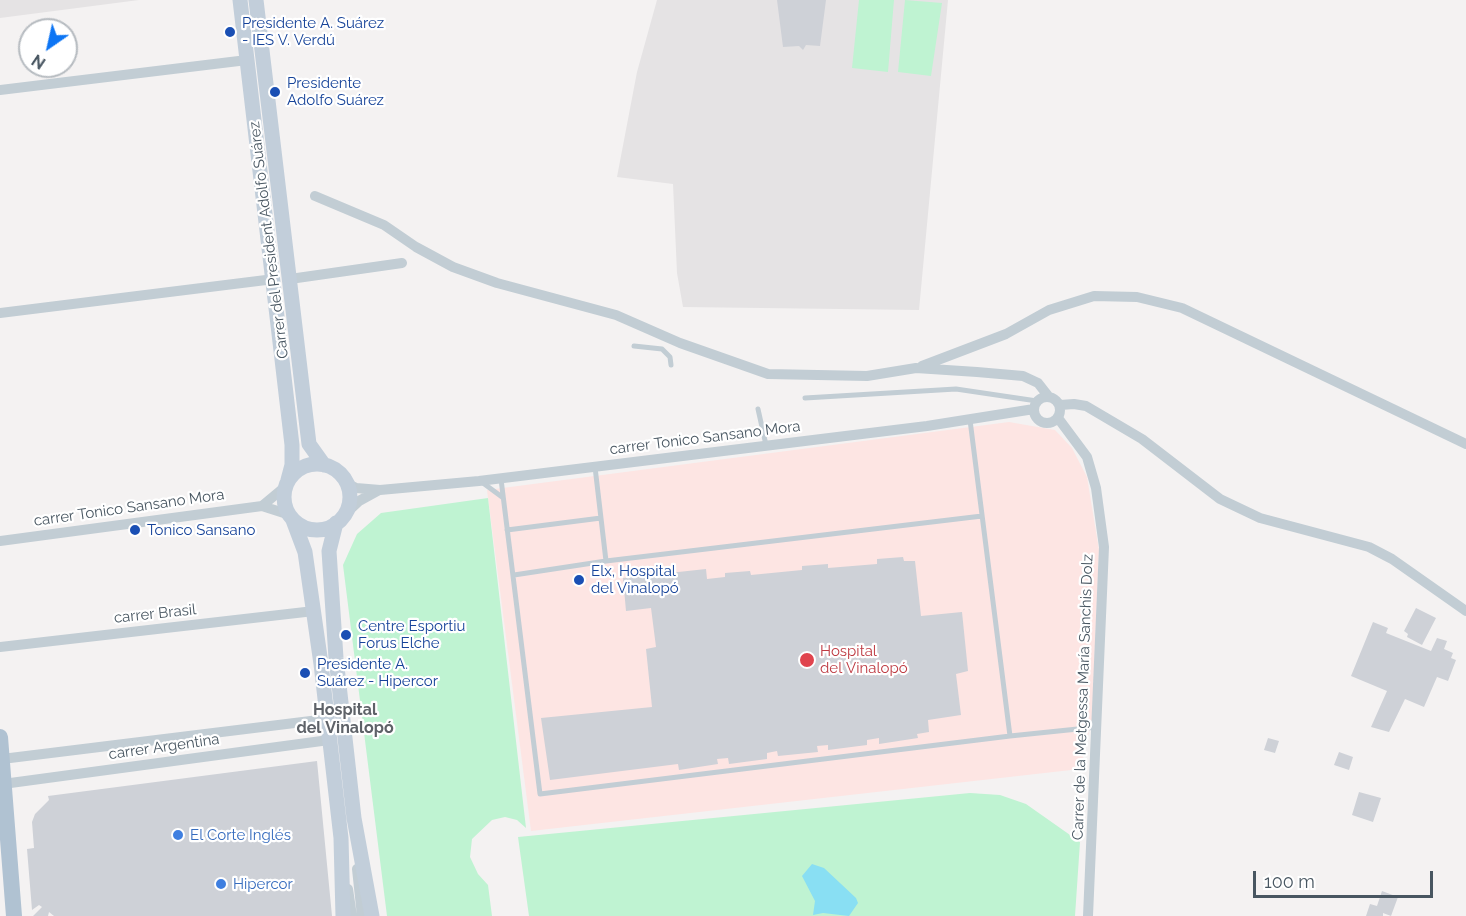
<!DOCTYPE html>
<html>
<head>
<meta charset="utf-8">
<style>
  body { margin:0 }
  #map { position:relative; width:1466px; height:916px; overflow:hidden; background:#f4f2f2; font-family:Raleway,sans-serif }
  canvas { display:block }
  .north { position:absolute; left:18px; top:18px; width:60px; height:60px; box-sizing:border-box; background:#fff; border:2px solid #b6bbc0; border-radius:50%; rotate:214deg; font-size:16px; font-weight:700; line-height:24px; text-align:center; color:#485661 }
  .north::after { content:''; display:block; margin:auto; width:21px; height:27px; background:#0d75f4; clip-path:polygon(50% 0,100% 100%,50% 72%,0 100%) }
  .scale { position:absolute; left:1253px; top:871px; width:180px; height:27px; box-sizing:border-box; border:3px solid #485661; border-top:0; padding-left:8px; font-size:18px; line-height:21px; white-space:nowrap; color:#485661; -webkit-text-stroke:4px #fff; paint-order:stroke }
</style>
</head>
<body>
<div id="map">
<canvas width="1466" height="916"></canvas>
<div class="north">N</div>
<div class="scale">100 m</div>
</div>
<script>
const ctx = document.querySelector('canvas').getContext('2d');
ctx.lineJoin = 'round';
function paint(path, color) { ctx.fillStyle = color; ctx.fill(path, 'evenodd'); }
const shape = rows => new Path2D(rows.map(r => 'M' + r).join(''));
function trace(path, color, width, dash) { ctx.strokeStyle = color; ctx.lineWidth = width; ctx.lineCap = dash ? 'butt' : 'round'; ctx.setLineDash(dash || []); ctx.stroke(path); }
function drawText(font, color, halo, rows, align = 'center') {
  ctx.font = font + ' Raleway,sans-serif'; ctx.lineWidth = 4.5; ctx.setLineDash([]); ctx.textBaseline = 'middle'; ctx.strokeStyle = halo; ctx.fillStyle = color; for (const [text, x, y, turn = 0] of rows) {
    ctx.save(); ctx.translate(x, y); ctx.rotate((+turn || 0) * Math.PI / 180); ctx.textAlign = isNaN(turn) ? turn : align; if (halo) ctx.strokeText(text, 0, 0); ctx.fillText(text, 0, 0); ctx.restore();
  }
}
const education = shape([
  [0,0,139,0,0,18],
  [657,0,948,0,919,310,683,307,677,273,673,184,617,177,637,72]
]);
const medical = shape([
  [1009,422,1055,430,1072,448,1087,477,1099,550,1092,720,1080,769,531,831,487,490]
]);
const green = shape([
  [859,0,894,0,888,72,852,68],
  [905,0,942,3,931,76,898,72],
  [488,498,526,828,517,820,505,817,492,820,472,839,470,857,478,874,488,885,492,916,387,916,343,565,357,534,381,513],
  [970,793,1000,795,1026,804,1080,842,1075,916,529,916,518,837]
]);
const water = shape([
  [812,864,824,868,856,898,858,903,849,916,823,913,813,915,815,901,802,876]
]);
const building = shape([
  [777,0,826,0,820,46,806,45,803,50,799,46,783,47],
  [903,557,904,561,915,561,921,616,962,612,968,671,956,674,961,715,928,720,929,732,917,734,918,738,879,744,879,738,867,740,867,745,828,750,828,745,817,746,818,752,778,756,777,751,767,753,767,759,729,764,728,758,717,759,718,764,679,770,678,764,550,780,541,718,652,707,646,649,656,647,651,608,626,611,623,578,706,569,707,579,725,577,725,573,750,571,751,575,802,570,802,566,828,564,828,568,877,564,877,559],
  [1416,608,1436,618,1422,645,1407,637,1408,634,1404,631],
  [1373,622,1388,628,1386,633,1431,651,1437,638,1447,641,1444,649,1453,653,1451,658,1456,660,1448,681,1437,677,1424,707,1405,699,1389,732,1371,727,1387,691,1351,676],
  [1268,738,1279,741,1275,753,1264,750],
  [1339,752,1353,757,1349,770,1334,765],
  [317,761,332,916,54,916,49,912,48,916,33,916,42,907,39,905,32,910,27,849,34,848,32,822,35,814,49,800,48,796],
  [1359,792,1381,798,1373,822,1352,815],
  [1382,891,1398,897,1391,916,1383,913,1383,916,1366,916,1370,904,1377,906]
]);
const lane = shape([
  [634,346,662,349,670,357,671,365],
  [805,398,956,389,1037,401],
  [758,409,766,445],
  [970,420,1010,736,1097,727],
  [595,467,606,561],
  [501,479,540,794,1010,736],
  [483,483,502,497],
  [507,530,601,518],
  [514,575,606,561,982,516]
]);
const street = shape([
  [0,90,247,60],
  [315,196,384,225,416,247,453,267,497,283,616,315,680,343,768,374,867,376,916,368,977,372,1023,376,1038,383,1049,397],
  [290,279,402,263],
  [0,313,274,279],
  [922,366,1006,334,1049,310,1094,296,1137,297,1182,308,1466,444],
  '1034 410a13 13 0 1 1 26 0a13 13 0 1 1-26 0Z',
  [1060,405,1074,404,1086,406,1142,439,1220,499,1260,518,1369,547,1392,559,1466,611],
  [1058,418,1087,457,1096,488,1104,547,1088,916],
  [346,483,356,488,380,490,479,481,927,426,1034,409],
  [262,506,286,486],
  [343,516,359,501,379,490],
  [0,541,262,506,290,515],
  [0,647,314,611],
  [2,759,327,719],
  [3,784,329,740],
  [357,869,362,916],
  [348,889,352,916]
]);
const secondary = shape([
  [240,0,292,445,292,465,288,480],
  [256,0,309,444,324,465],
  '284 497a33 33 0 1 1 66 0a33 33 0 1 1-66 0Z',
  [293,520,305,552,321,664,341,838,343,916],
  [336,523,329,551,336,658,354,818,372,916]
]);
const primary = shape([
  [0,737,14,916]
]);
const markers = [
  [230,32,6,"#1a4fb4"],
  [275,92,6,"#1a4fb4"],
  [135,530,6,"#1a4fb4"],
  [579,580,6,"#1a4fb4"],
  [346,635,6,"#1a4fb4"],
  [807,660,8,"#e0444e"],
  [305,673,6,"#1a4fb4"],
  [178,835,6,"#3f7fe0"],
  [221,884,6,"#3f7fe0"]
];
const transitNames = [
  ["Presidente A. Suárez",242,23],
  ["- IES V. Verdú",242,40],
  ["Presidente",287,83],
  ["Adolfo Suárez",287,100],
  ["Tonico Sansano",147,530],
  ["Elx, Hospital",591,571],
  ["del Vinalopó",591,588],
  ["Centre Esportiu",358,626],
  ["Forus Elche",358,643],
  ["Presidente A.",317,664],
  ["Suárez - Hipercor",317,681]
];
const streetNames = [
  ["Carrer del President Adolfo Suárez",269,240,-97],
  ["carrer Tonico Sansano Mora",705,438,-7],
  ["carrer Tonico Sansano Mora",129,508,-8],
  ["carrer Brasil",155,614,-6],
  ["Carrer de la Metgessa María Sanchis Dolz",1083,697,-88],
  ["carrer Argentina",164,747,-8]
];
const healthNames = [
  ["Hospital",820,651],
  ["del Vinalopó",820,668]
];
const shopNames = [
  ["El Corte Inglés",190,835],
  ["Hipercor",233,884]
];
const neighbourhoodNames = [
  ["Hospital",345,710],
  ["del Vinalopó",345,728]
];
paint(education, '#e5e3e4');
paint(medical, '#fde5e3');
paint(green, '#bff3d2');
paint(water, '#89dff3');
paint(building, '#ced1d7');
trace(lane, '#c2cdd4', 5);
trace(street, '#c2cdd4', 10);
trace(secondary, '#c2ceda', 15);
trace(primary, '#b0c2d2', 16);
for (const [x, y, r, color] of markers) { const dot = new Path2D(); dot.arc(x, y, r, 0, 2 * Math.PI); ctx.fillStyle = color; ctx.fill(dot); trace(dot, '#fff', 2); }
drawText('15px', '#164399', '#fff', transitNames, 'left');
drawText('15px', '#485661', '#fff', streetNames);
drawText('15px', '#be3a42', '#fff', healthNames, 'left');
drawText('15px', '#366cbe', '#fff', shopNames, 'left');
drawText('bold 16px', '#5e6268', '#fff', neighbourhoodNames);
</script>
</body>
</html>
